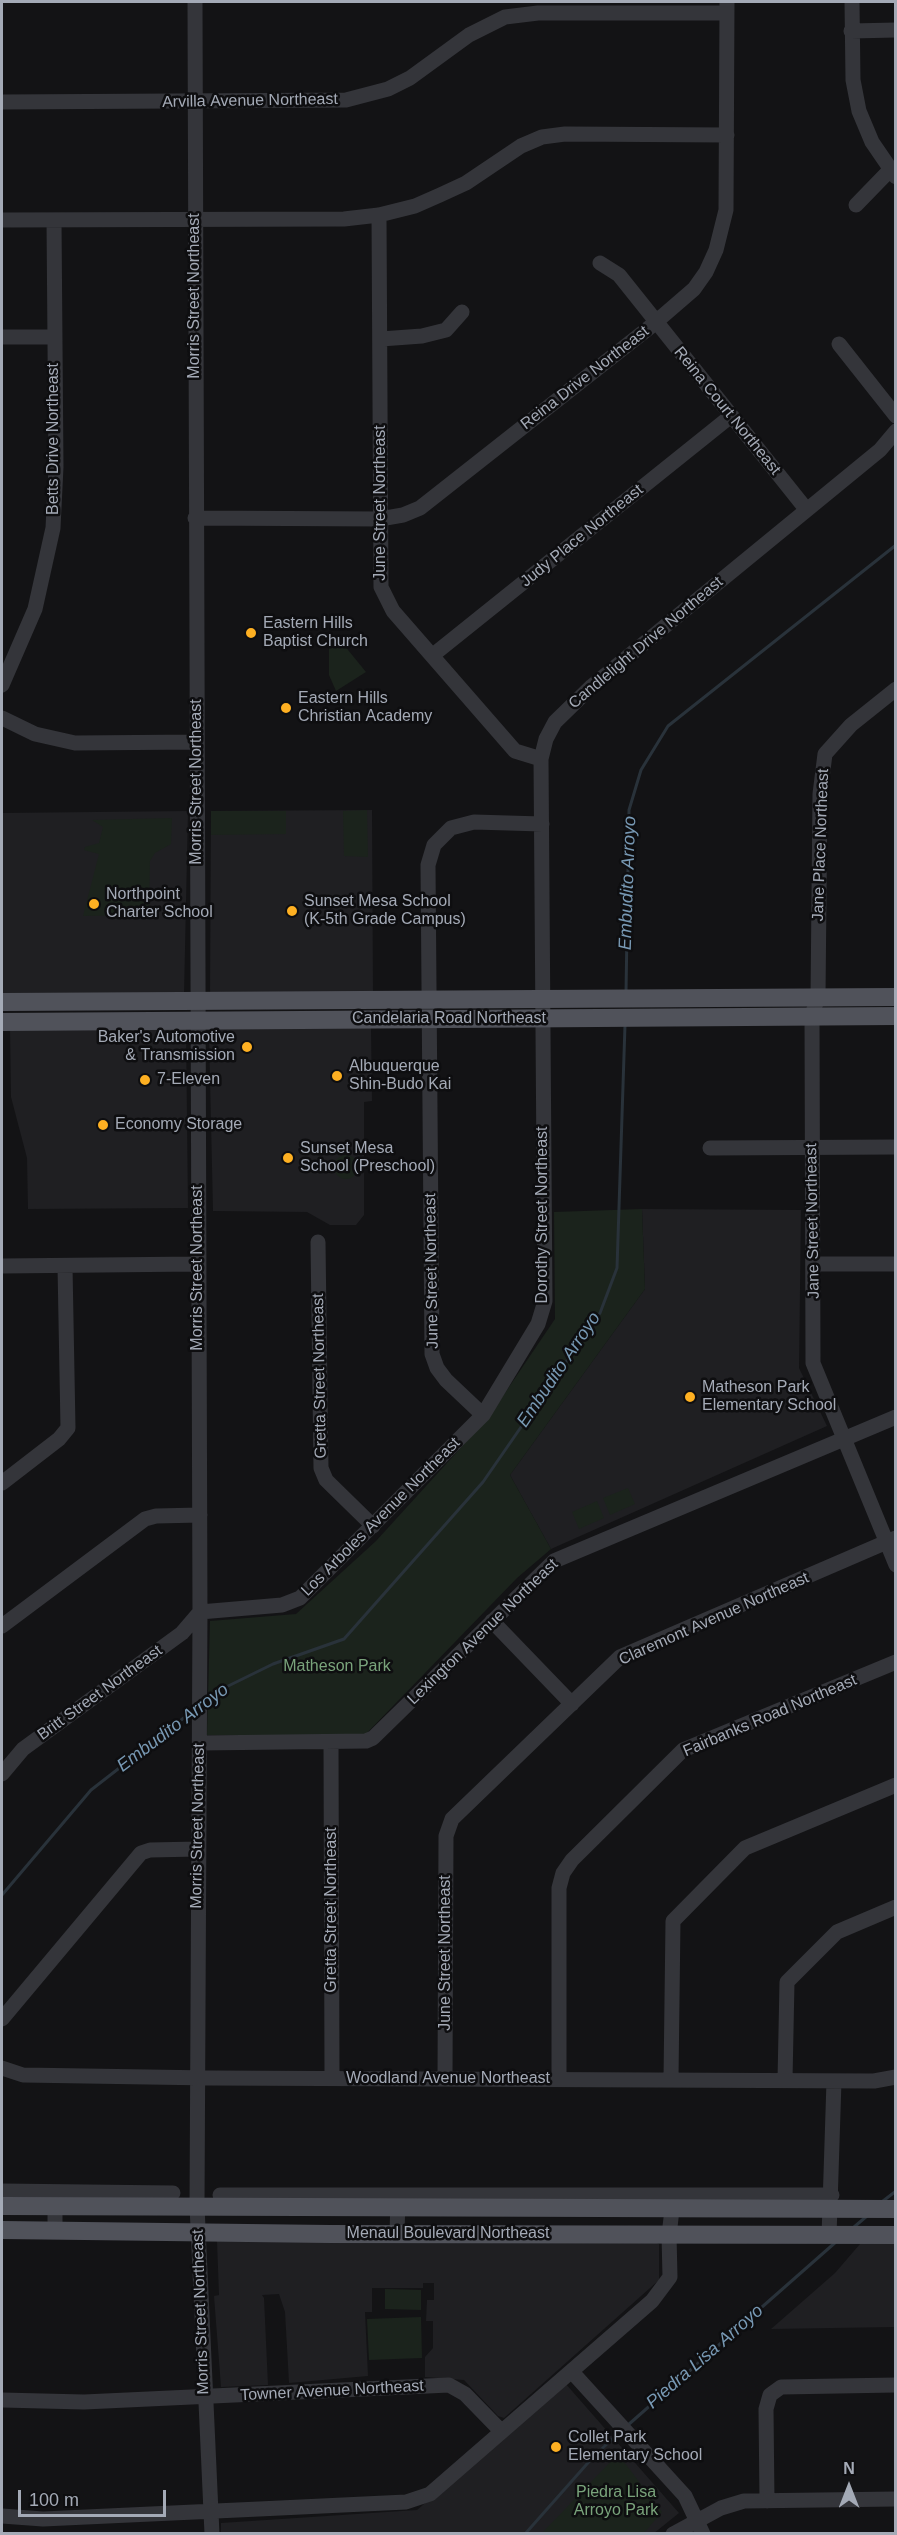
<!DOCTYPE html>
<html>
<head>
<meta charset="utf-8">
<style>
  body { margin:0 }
  #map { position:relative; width:897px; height:2535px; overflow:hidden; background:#131315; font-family:Arial,sans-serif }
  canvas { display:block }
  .frame { position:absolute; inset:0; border:3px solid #a4aab6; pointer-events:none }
  .north { position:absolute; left:819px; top:2457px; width:60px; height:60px; -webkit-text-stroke:4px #0e0e10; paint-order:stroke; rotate:0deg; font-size:16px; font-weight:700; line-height:24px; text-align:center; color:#a4aab6 }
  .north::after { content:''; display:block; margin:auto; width:21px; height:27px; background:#a4aab6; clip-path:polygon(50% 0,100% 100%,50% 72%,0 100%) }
  .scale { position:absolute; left:18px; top:2490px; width:148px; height:27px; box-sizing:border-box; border:3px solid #a4aab6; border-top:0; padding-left:8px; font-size:18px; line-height:21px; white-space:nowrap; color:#a4aab6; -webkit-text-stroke:4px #0e0e10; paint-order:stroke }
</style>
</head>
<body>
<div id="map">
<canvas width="897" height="2535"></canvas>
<div class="frame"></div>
<div class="north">N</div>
<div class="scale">100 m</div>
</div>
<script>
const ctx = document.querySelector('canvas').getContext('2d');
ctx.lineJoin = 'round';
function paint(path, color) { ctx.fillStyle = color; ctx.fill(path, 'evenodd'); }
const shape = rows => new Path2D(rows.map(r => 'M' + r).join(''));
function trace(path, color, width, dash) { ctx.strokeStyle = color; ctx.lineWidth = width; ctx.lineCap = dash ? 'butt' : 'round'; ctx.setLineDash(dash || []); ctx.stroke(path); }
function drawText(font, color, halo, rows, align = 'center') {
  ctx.font = font + ' Arial,sans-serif'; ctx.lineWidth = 5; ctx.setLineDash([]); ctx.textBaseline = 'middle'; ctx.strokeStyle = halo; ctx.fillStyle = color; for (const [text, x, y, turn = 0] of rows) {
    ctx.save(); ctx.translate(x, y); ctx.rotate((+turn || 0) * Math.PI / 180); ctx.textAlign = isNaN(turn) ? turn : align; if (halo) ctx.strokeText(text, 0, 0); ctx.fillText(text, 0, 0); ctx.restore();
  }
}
const built = shape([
  [372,810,373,995,210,998,211,811],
  [188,811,184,995,2,996,2,813],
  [371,1027,372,1101,364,1102,364,1215,356,1225,330,1225,307,1212,213,1211,209,1034,218,1028],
  [10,1028,186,1028,188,1208,28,1209,27,1158,11,1097],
  [642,1209,801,1210,799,1368,827,1426,551,1549,510,1475,645,1289],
  [217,2241,655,2242,659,2244,659,2280,504,2418,498,2416,464,2380,425,2377,425,2357,433,2348,433,2321,426,2321,427,2300,434,2300,434,2283,423,2283,423,2288,372,2288,372,2312,365,2312,368,2376,289,2383,285,2312,279,2294,262,2295,264,2298,268,2385,221,2387,214,2296,219,2295],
  [860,2244,895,2244,895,2327,771,2329,835,2273],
  [565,2383,679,2513,653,2534,221,2534,221,2523,417,2510]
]);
const green = shape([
  [344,645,366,672,336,691,329,675,329,646],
  [367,810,368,857,344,856,343,811],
  [211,811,286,811,286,834,211,835],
  [172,818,171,844,155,853,150,861,149,909,142,915,83,916,99,854,84,850,85,847,99,843,103,827,92,820],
  '334 1167a12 12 0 1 1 24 0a12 12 0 1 1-24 0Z',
  [642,1209,645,1289,510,1475,551,1549,517,1578,364,1736,207,1735,210,1621,296,1614,376,1541,488,1418,555,1319,554,1212],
  [628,1488,635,1504,610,1515,603,1498],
  [597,1501,604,1518,579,1529,572,1512],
  [385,2289,421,2290,421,2310,385,2309],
  [421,2317,422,2358,369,2360,367,2319],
  [618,2454,662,2512,644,2533,542,2533]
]);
const stream = shape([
  [626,992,629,810,641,770,668,726,896,545],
  [204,1702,220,1690,273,1664,344,1639,483,1482,600,1313,617,1268,625,1025],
  [2,1895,91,1790,194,1710],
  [883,2201,896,2191],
  [854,2227,867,2216],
  [628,2425,837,2241],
  [525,2534,594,2456,621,2431]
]);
const minor = shape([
  [195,2,200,1612,197,2206,212,2534],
  [852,2,853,80,859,111,872,142,896,177],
  [851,31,896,30],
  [2,102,346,100,388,89,410,78,469,35,505,17,538,13,727,13],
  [856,205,889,171],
  [379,215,381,587,393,611,515,751,541,759],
  [2,220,344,219,379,215,415,206,440,195,466,183,521,146,542,137,565,134,727,135],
  [600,263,619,275,806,509],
  [2,337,54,337],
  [381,339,422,336,446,330,462,312],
  [839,344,896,416],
  [195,518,380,519,403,515,420,508,650,327,694,289,706,272,716,250,726,210,727,2],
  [433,655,731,416],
  [2,685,35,609,53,528,56,467,54,220],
  [896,689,851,725,825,754,820,794,818,997,812,1015,813,1363,896,1565],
  [2,718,35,734,75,743,197,742],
  [710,1148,896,1147],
  [318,1242,321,1468,326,1480,373,1526],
  [814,1264,896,1264],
  [2,1266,197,1264],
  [483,1415,446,1380,437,1368,432,1354,428,865,434,845,451,828,474,822,542,824],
  [2,1483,59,1439,68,1428,65,1266],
  [492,1621,572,1704],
  [2,1626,145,1519,156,1516,200,1515],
  [331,1742,332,2078],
  [200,1743,366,1741,373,1738,554,1561,896,1417],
  [2,1774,23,1749,182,1633,200,1612,282,1605,300,1598,483,1415,538,1324,545,1301,541,759,546,739,555,722,592,686,880,450,896,431],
  [2,2019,141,1853,150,1850,198,1849],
  [2,2068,23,2075,211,2078,874,2081,896,2077],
  [445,2079,446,1836,452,1819,620,1657,896,1538],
  [559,2079,559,1888,563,1873,572,1860,683,1750,896,1662],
  [671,2079,673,1921,745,1848,896,1785],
  [785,2080,787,1982,837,1932,896,1907],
  [2,2191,173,2193],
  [220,2195,832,2195],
  [55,2230,55,2195],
  [397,2234,398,2198],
  [829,2236,834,2081],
  [573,2373,685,2496,703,2534],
  [2,2400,84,2402,449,2385,465,2394,501,2431],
  [767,2501,766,2409,770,2395,781,2387,896,2385],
  [2,2516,43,2519,259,2509,406,2502,430,2494,652,2301,670,2277,669,2235,672,2210],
  [673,2534,721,2508,744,2501,896,2499]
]);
const major = shape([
  [2,1002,896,997],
  [2,1022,896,1016],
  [2,2206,896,2209],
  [2,2230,330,2234,896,2235]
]);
const markers = [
  [251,633,6,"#feb022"],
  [286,708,6,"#feb022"],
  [94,904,6,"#feb022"],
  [292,911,6,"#feb022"],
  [247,1047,6,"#feb022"],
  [337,1076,6,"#feb022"],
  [145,1080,6,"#feb022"],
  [103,1125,6,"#feb022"],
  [288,1158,6,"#feb022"],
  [690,1397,6,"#feb022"],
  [556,2447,6,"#feb022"]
];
const streetNames = [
  ["Arvilla Avenue Northeast",250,101,-1],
  ["Morris Street Northeast",195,296,-90],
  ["Reina Drive Northeast",585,378,-38],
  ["Reina Court Northeast",727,411,51],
  ["Betts Drive Northeast",54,439,-90],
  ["June Street Northeast",381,503,-90],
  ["Judy Place Northeast",582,536,-39],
  ["Candlelight Drive Northeast",646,643,-40],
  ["Morris Street Northeast",197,782,-90],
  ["Jane Place Northeast",821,845,-88],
  ["Candelaria Road Northeast",449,1019],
  ["Dorothy Street Northeast",543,1215,-90],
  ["Jane Street Northeast",813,1221,-91],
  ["Morris Street Northeast",198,1268,-90],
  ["June Street Northeast",432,1271,-91],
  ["Gretta Street Northeast",320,1376,-91],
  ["Los Arboles Avenue Northeast",381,1517,-45],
  ["Claremont Avenue Northeast",714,1619,-24],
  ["Lexington Avenue Northeast",483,1632,-44],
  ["Britt Street Northeast",100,1693,-36],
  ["Fairbanks Road Northeast",770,1716,-23],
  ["Morris Street Northeast",198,1826,-89],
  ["Gretta Street Northeast",332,1910,-90],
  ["June Street Northeast",446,1953,-90],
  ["Woodland Avenue Northeast",448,2079],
  ["Menaul Boulevard Northeast",448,2234],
  ["Morris Street Northeast",201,2312,-92],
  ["Towner Avenue Northeast",332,2391,-3]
];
const poiNames = [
  ["Eastern Hills",263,624],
  ["Baptist Church",263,642],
  ["Eastern Hills",298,699],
  ["Christian Academy",298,717],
  ["Northpoint",106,895],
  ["Charter School",106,913],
  ["Sunset Mesa School",304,902],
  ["(K-5th Grade Campus)",304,920],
  ["Baker's Automotive",235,1038,"right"],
  ["& Transmission",235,1056,"right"],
  ["Albuquerque",349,1067],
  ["Shin-Budo Kai",349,1085],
  ["7-Eleven",157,1080],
  ["Economy Storage",115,1125],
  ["Sunset Mesa",300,1149],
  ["School (Preschool)",300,1167],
  ["Matheson Park",702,1388],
  ["Elementary School",702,1406],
  ["Collet Park",568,2438],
  ["Elementary School",568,2456]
];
const parkNames = [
  ["Matheson Park",337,1667],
  ["Piedra Lisa",616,2493],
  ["Arroyo Park",616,2511]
];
const waterNames = [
  ["Embudito Arroyo",628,883,-88],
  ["Embudito Arroyo",559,1370,-56],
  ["Embudito Arroyo",173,1728,-37],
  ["Piedra Lisa Arroyo",705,2357,-41]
];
paint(built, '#1f1f22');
paint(green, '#1b231c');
trace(stream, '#29323a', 3);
trace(minor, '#34353a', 15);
trace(major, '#50525a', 18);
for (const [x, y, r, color] of markers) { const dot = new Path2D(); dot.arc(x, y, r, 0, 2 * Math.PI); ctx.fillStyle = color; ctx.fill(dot); trace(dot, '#0e0e10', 2); }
drawText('16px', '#a4aab6', '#0e0e10', streetNames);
drawText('16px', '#a4aab6', '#0e0e10', poiNames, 'left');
drawText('16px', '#79a37b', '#0e0e10', parkNames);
drawText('italic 18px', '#7899b4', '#0e0e10', waterNames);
</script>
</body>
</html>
